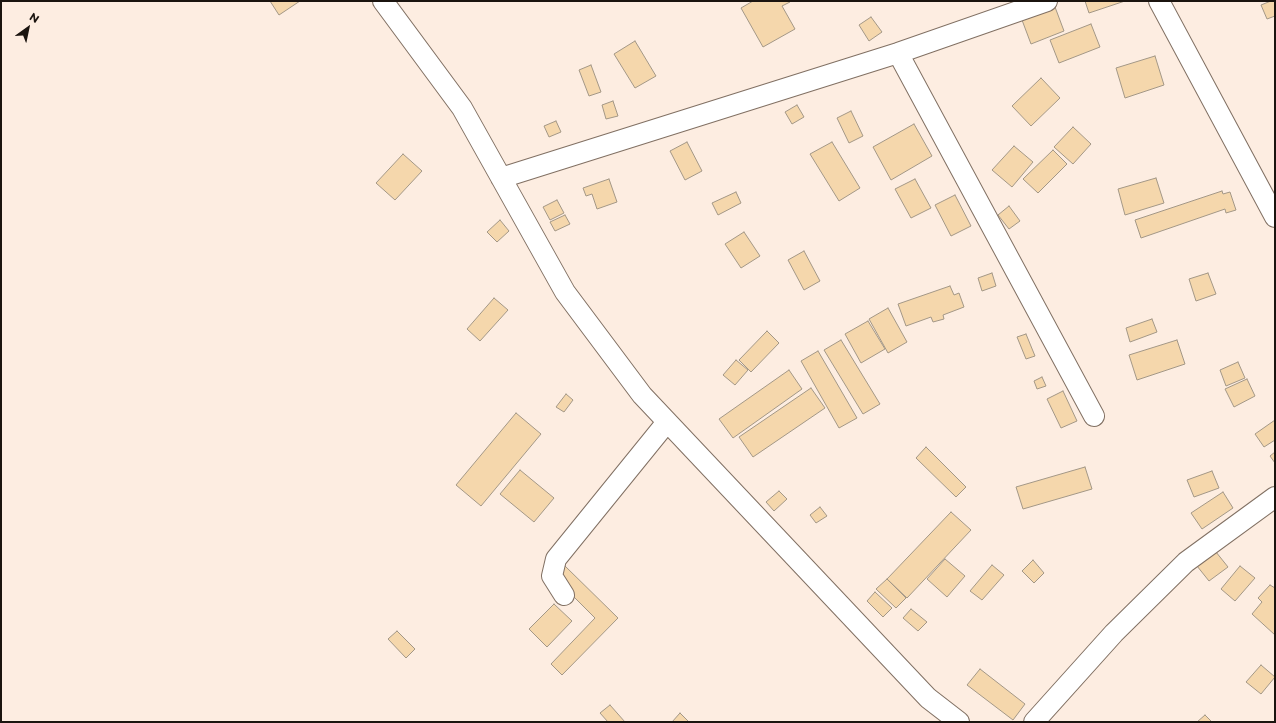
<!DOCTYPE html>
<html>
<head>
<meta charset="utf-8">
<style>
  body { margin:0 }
  #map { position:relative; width:1276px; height:723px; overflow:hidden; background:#fdede1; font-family:Montserrat,sans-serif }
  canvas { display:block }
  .frame { position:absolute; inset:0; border:2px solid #1b140f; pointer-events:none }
  .north { position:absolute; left:8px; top:8px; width:40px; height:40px; -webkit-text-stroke:3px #fdede1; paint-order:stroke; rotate:33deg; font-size:11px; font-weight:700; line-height:16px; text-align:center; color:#1b140f }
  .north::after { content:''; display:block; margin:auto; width:14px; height:18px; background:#1b140f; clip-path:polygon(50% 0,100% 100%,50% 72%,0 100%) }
</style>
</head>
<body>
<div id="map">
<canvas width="1276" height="723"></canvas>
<div class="frame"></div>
<div class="north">N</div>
</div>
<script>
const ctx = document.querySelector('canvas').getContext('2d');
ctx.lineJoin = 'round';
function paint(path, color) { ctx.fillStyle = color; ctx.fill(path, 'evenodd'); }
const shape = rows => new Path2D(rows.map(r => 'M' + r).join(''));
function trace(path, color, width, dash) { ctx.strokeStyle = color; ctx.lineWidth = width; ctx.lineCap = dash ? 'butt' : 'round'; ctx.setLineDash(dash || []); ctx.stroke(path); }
const building = shape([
  [270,1,300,1,279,15,270,1],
  [753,1,789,1,790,2,782,6,795,29,763,47,741,8,753,1],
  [1085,1,1125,1,1089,13,1085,1],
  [1271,1,1275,1,1275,16,1267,19,1261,5,1271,1],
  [1055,7,1064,31,1031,44,1022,20,1055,7],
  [871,17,882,32,869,41,859,25,871,17],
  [1091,24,1100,47,1059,63,1050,40,1091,24],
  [635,41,656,76,635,88,614,54,635,41],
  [1155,56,1164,85,1125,98,1116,68,1155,56],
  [591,65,601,92,589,96,579,70,591,65],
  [1041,78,1060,98,1031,126,1012,106,1041,78],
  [613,101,618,116,606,119,602,105,613,101],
  [797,105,804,117,792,124,785,112,797,105],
  [851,111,863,136,849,143,837,118,851,111],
  [556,121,561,132,549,137,544,126,556,121],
  [914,124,932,156,891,180,873,147,914,124],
  [1073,127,1091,144,1073,164,1054,147,1073,127],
  [687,142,702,171,685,180,670,151,687,142],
  [832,142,860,188,839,201,810,154,832,142],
  [1014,146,1033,162,1012,187,992,170,1014,146],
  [1053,150,1067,164,1038,193,1023,179,1053,150],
  [403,154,422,171,395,200,376,183,403,154],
  [1156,178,1164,203,1125,215,1118,189,1156,178],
  [609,179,617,202,597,209,592,194,586,196,583,188,609,179],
  [915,179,931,208,911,218,895,189,915,179],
  [1222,191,1223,194,1230,192,1236,210,1226,213,1225,209,1141,238,1135,220,1222,191],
  [736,192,741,203,718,215,712,203,736,192],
  [955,195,971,226,951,236,935,205,955,195],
  [557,200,564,213,550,220,543,207,557,200],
  [1009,206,1020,221,1009,229,998,215,1009,206],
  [565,215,570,224,555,231,550,222,565,215],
  [500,220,509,231,497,242,487,232,500,220],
  [744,232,760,256,741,268,725,244,744,232],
  [804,251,820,281,804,290,788,260,804,251],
  [992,273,996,286,982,291,978,278,992,273],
  [1208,273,1216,294,1196,301,1189,279,1208,273],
  [950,286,954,295,959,293,964,307,943,315,944,319,933,322,931,317,906,326,898,304,950,286],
  [494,298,508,310,480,341,467,329,494,298],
  [888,308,907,342,888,353,869,319,888,308],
  [1152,319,1157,332,1130,342,1126,328,1152,319],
  [868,321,885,349,861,363,845,334,868,321],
  [767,331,779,343,751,372,739,360,767,331],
  [1026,334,1035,356,1026,359,1017,337,1026,334],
  [841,340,880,404,863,414,824,350,841,340],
  [1177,340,1185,364,1137,380,1129,355,1177,340],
  [818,351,857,418,839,428,801,361,818,351],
  [736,360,748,370,735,385,723,375,736,360],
  [1238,362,1245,378,1226,386,1220,370,1238,362],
  [789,370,802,389,733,438,719,419,789,370],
  [1042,377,1046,386,1037,389,1034,381,1042,377],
  [1247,379,1255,396,1234,407,1225,389,1247,379],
  [811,388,825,408,753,457,739,437,811,388],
  [1063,391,1077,421,1061,428,1047,399,1063,391],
  [566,394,573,400,564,412,556,407,566,394],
  [516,413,541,434,481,506,456,485,516,413],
  [1275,420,1275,440,1264,447,1255,434,1275,420],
  [926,447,966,487,956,497,916,458,926,447],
  [1275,452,1275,463,1270,456,1275,452],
  [1085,467,1092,489,1023,509,1016,487,1085,467],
  [520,470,554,498,534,522,500,494,520,470],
  [1212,471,1219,488,1194,497,1187,480,1212,471],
  [779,491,787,499,774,511,766,502,779,491],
  [1223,492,1233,508,1202,529,1191,513,1223,492],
  [820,507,827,516,816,523,810,515,820,507],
  [951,512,971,530,907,598,887,579,951,512],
  [1216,552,1228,567,1209,581,1197,566,1216,552],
  [945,559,965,576,947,597,927,579,945,559],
  [1033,560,1044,573,1034,583,1022,571,1033,560],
  [992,565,1004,575,982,600,970,591,992,565],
  [565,566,618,618,562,675,551,664,595,618,554,577,565,566],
  [1240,566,1255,578,1235,601,1221,589,1240,566],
  [887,579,906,598,896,608,876,589,887,579],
  [1270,585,1275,588,1275,635,1252,614,1262,602,1258,598,1270,585],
  [875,592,892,608,883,617,867,601,875,592],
  [554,604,572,621,547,647,529,629,554,604],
  [911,609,927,622,918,631,903,618,911,609],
  [397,631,415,649,406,658,388,639,397,631],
  [1261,665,1275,677,1261,694,1246,682,1261,665],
  [980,669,1025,704,1013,720,967,685,980,669],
  [610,705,625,722,608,722,600,713,610,705],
  [680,713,689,722,672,722,680,713],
  [1205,715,1212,722,1197,722,1205,715]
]);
const street = shape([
  [383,1,462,108,565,292,642,395,928,698,959,722],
  [1159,1,1275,217],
  [898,53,1094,416],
  [501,178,898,53,1047,1],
  [564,595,552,576,556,559,667,422],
  [1034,722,1114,633,1186,562,1275,497]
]);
paint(building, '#f5d7ac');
trace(building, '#a39786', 1);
trace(street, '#817063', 22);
trace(street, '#fff', 20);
</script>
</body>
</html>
